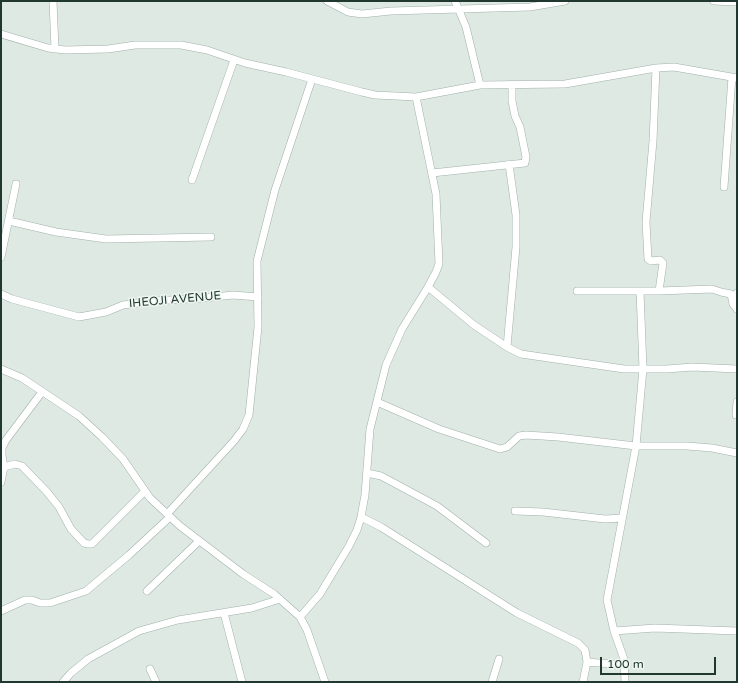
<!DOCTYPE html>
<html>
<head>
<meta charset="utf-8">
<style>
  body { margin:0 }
  #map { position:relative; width:738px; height:683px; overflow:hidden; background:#dee9e3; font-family:"Varela Round",sans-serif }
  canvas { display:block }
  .frame { position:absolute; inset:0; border:2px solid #203830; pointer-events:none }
  .scale { position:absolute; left:600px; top:657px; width:116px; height:18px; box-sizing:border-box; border:2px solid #203830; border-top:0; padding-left:5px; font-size:12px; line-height:14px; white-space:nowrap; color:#203830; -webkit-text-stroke:3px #eef6f2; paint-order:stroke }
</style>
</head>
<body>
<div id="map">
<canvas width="738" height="683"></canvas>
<div class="frame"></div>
<div class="scale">100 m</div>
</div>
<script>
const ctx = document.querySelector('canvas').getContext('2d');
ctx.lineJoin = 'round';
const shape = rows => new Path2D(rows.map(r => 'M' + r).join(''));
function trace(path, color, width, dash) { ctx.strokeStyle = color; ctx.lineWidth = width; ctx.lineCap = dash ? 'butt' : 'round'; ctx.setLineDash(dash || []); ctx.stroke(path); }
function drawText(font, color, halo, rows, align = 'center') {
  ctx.font = font + ' "Varela Round",sans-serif'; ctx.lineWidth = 3; ctx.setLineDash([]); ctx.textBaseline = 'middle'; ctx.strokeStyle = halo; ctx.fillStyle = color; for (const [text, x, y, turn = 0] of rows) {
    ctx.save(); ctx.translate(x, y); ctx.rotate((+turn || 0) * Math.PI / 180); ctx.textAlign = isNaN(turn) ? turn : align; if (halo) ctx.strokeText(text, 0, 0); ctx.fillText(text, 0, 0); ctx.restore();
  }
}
const minor = shape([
  [53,1,55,49],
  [327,1,348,12,362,14,391,11,530,7,565,1],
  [455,1,466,27,480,85],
  [714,1,737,2],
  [1,34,48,48,65,50,108,49,135,45,181,45,207,50,245,63,286,72,362,92,375,95,416,97,480,85,565,84,656,68,674,67,737,78],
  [656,68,653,141,646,222,648,259,651,261,660,260,663,263,659,291],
  [432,173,525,163,526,157,520,127,515,116,512,101,512,84],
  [192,180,234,60],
  [724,187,732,77],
  [9,221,56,232,106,239,211,237],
  [1,257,16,184],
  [428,287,474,325,507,347,521,354,624,369,667,369,692,367,737,369],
  [577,291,659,291,712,289,721,292,731,294,733,304,737,309],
  [1,294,12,299,79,317,106,312,123,305,154,301,205,298,233,295,258,297],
  [737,309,737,293],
  [507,347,516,247,516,215,509,164],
  [1,369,22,378,79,416,102,437,123,459,150,498,180,526,243,574,274,594,300,617,307,630,325,682],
  [377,402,439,429,500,449,507,447,519,436,526,435,558,437,636,446,687,446,712,448,737,453],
  [736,415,737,402],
  [4,467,15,464,22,466,47,492,59,507,71,529,84,543,88,544,92,544,145,491],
  [367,473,381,476,437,506,486,543],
  [1,482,4,467,2,455,2,448,6,440,42,392],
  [515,511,543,512,605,519,622,518],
  [167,514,234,441,243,429,249,415,258,327,257,261,275,190,312,79],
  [361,517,381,527,517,613,578,643,585,650,587,662,583,682],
  [147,591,199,541],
  [1,611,25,600,32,600,40,603,50,603,86,591,129,555,170,517],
  [224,613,242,682],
  [300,617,320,594,349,546,357,530,361,517,365,495,370,429,386,365,402,329,428,287,436,272,439,264,436,194,416,97],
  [614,631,655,628,737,631],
  [587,662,624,665],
  [150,669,156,682],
  [63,682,71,673,88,659,139,631,178,620,252,608,280,599],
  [492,682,499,659],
  [625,682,624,659,614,631,607,600,636,446,643,369,640,291]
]);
const streetNames = [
  ["IHEOJI AVENUE",175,300,-5]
];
trace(minor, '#a1b0aa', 8);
trace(minor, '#fff', 7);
drawText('12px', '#203830', '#eef6f2', streetNames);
</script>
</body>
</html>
